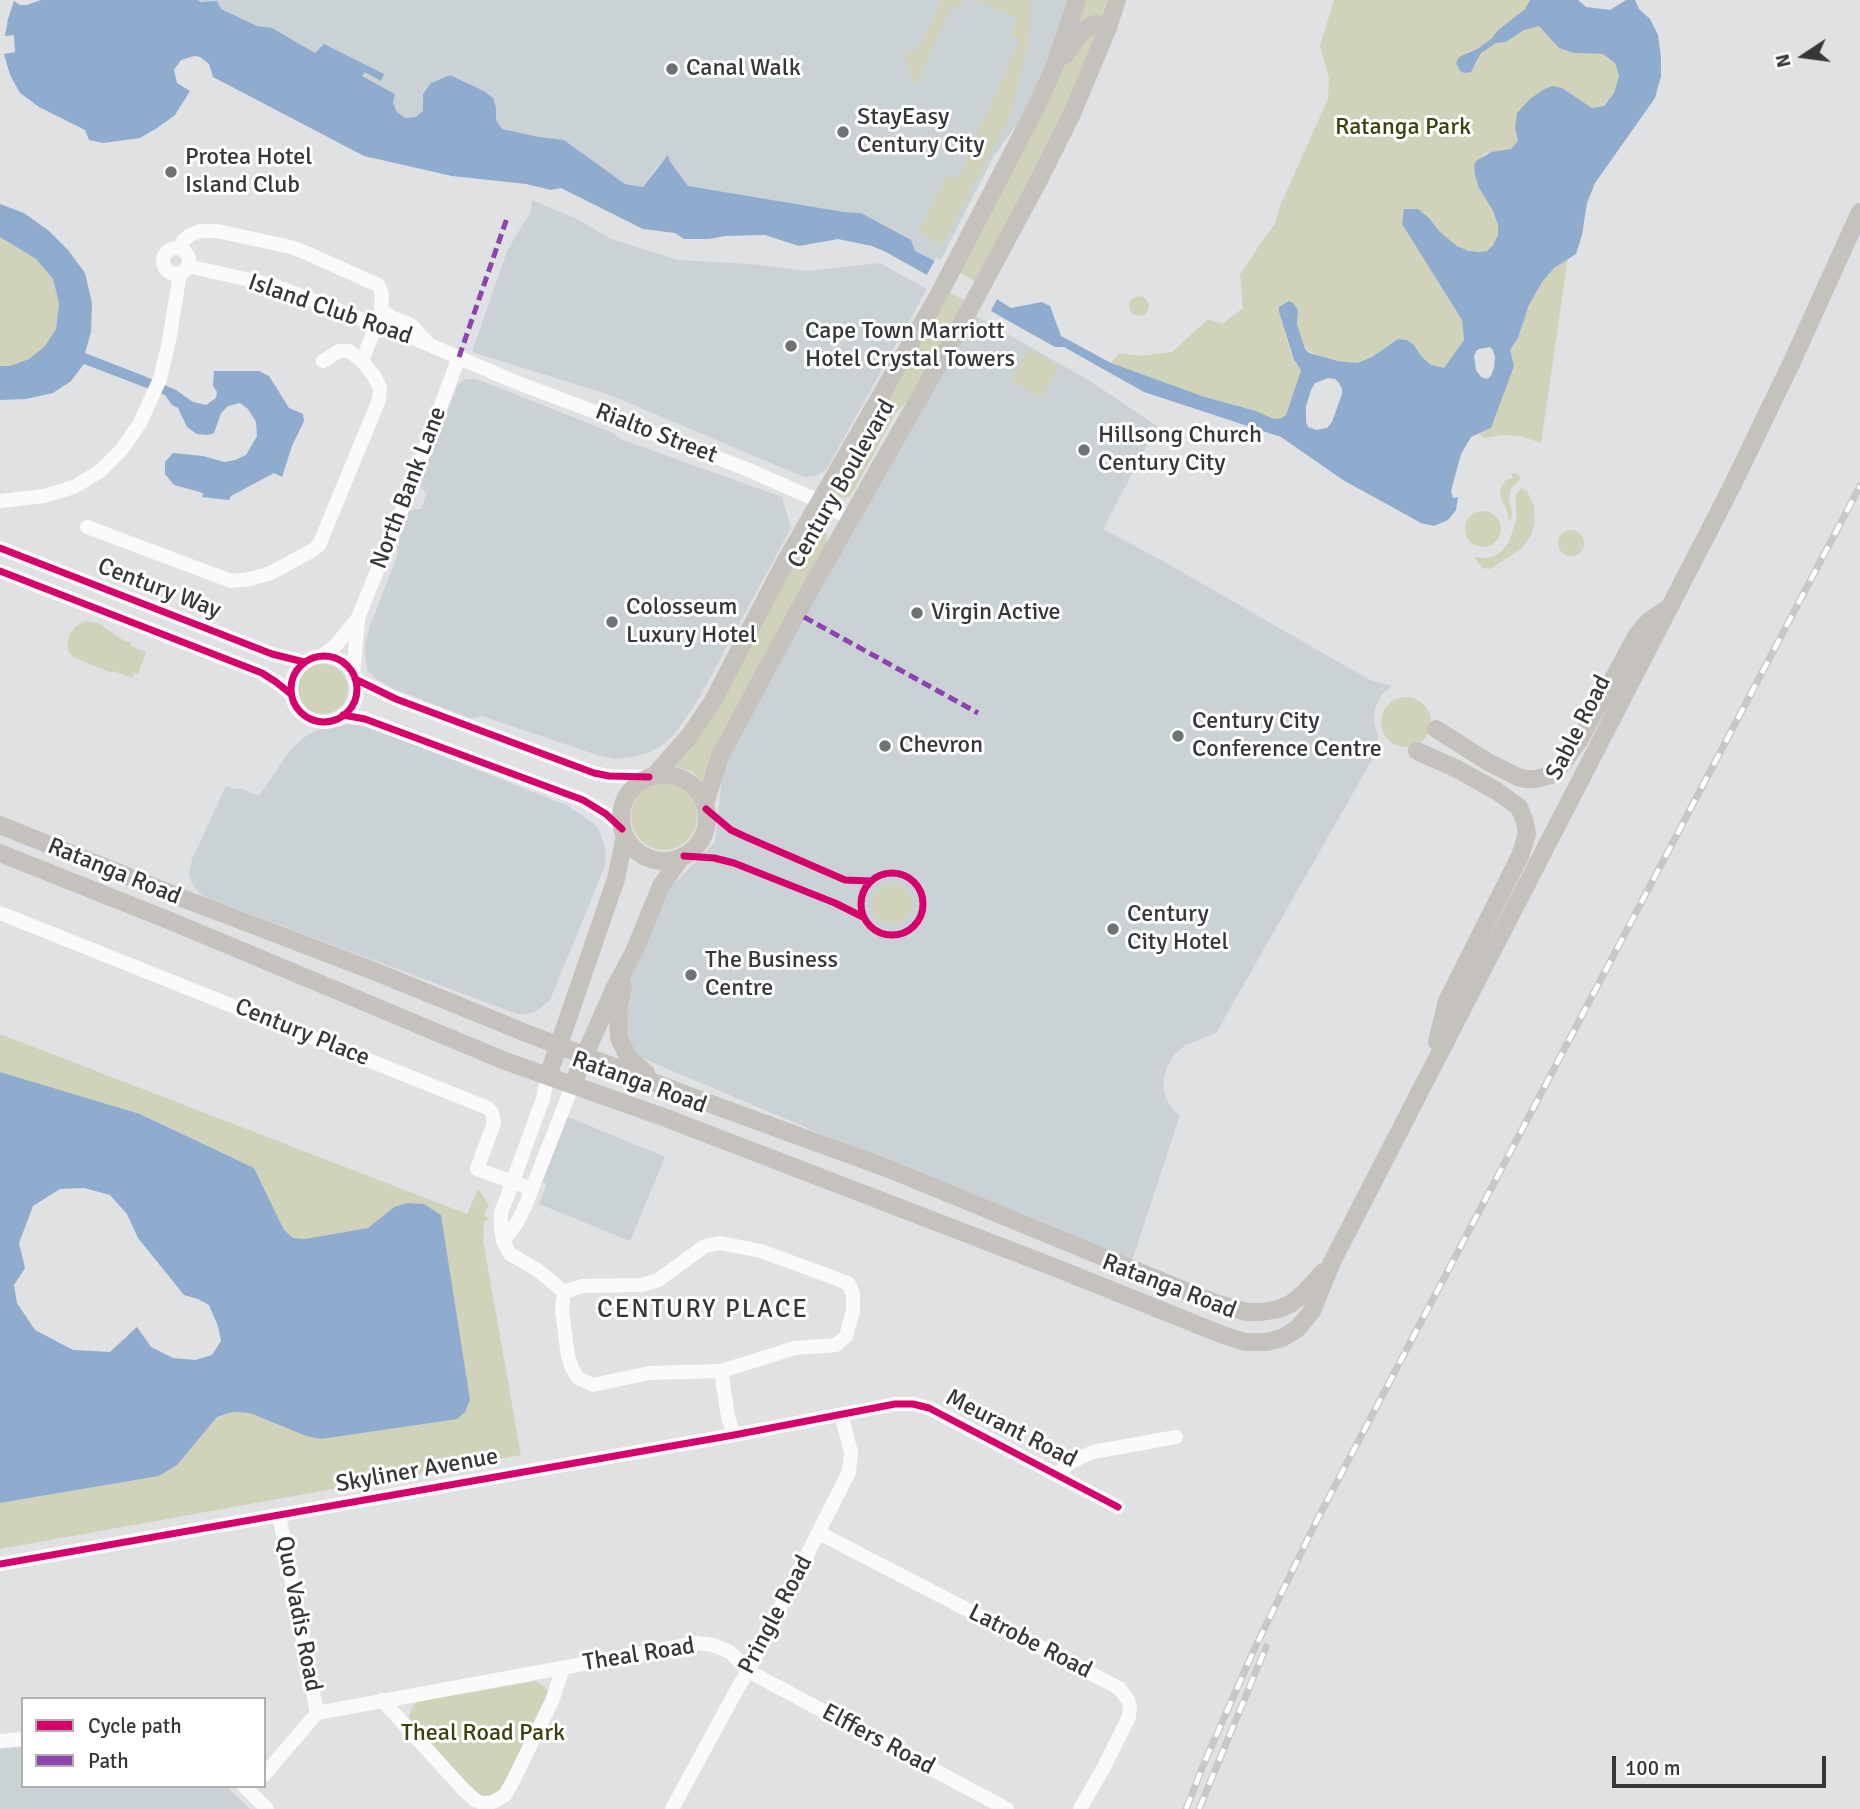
<!DOCTYPE html>
<html>
<head>
<meta charset="utf-8">
<style>
  body { margin:0 }
  #map { position:relative; width:1860px; height:1809px; overflow:hidden; background:#dfe1e2; font-family:Signika,sans-serif }
  canvas { display:block }
  .legend { position:absolute; left:21px; top:1697px; width:245px; height:91px; box-sizing:border-box; background:#fff; border:2px solid #afafaf; margin:0; padding:9px 12px; list-style:none; font-size:21px; color:#363738 }
  .legend li { display:flex; align-items:center; gap:14px; height:35px }
  .legend b { width:35px; border:2px solid #afafaf }
  .north { position:absolute; left:1769px; top:21px; width:70px; height:70px; -webkit-text-stroke:5px #fff; paint-order:stroke; rotate:257deg; font-size:19px; font-weight:700; line-height:28px; text-align:center; color:#363738 }
  .north::after { content:''; display:block; margin:auto; width:24px; height:32px; background:#363738; clip-path:polygon(50% 0,100% 100%,50% 72%,0 100%) }
  .scale { position:absolute; left:1612px; top:1756px; width:214px; height:32px; box-sizing:border-box; border:4px solid #363738; border-top:0; padding-left:9px; font-size:21px; line-height:24px; white-space:nowrap; color:#363738; -webkit-text-stroke:5px #fff; paint-order:stroke }
</style>
</head>
<body>
<div id="map">
<canvas width="1860" height="1809"></canvas>
<ul class="legend">
<li><b style="height:9px;background:#d6006c"></b>Cycle path</li>
<li><b style="height:9px;background:#8e44ad"></b>Path</li>
</ul>
<div class="north">N</div>
<div class="scale">100 m</div>
</div>
<script>
const ctx = document.querySelector('canvas').getContext('2d');
ctx.lineJoin = 'round';
function paint(path, color) { ctx.fillStyle = color; ctx.fill(path, 'evenodd'); }
const shape = rows => new Path2D(rows.map(r => 'M' + r).join(''));
function trace(path, color, width, dash) { ctx.strokeStyle = color; ctx.lineWidth = width; ctx.lineCap = dash ? 'butt' : 'round'; ctx.setLineDash(dash || []); ctx.stroke(path); }
function drawText(font, color, halo, rows, align = 'center') {
  ctx.font = font + ' Signika,sans-serif'; ctx.lineWidth = 6; ctx.setLineDash([]); ctx.textBaseline = 'middle'; ctx.strokeStyle = halo; ctx.fillStyle = color; for (const [text, x, y, turn = 0] of rows) {
    ctx.save(); ctx.translate(x, y); ctx.rotate((+turn || 0) * Math.PI / 180); ctx.textAlign = isNaN(turn) ? turn : align; if (halo) ctx.strokeText(text, 0, 0); ctx.fillText(text, 0, 0); ctx.restore();
  }
}
const built = shape([
  [198,0,1070,0,1049,63,1025,113,994,156,939,263,915,251,861,213,844,212,688,186,669,160,657,167,643,187,625,184,564,140,539,137,502,129,496,120,496,108,470,84,450,75,431,83,423,94,424,111,416,117,405,118,397,113,393,102,395,94,362,76,365,72,384,74,315,53,272,28,257,26],
  [532,200,575,218,611,239,678,260,751,264,807,271,880,263,927,289,826,470,816,476,804,477,610,395,472,352,507,251,531,211],
  [974,315,1090,381,1157,426,1103,529,1161,560,1370,680,1392,686,1381,695,1375,708,1374,722,1378,736,1377,751,1216,1033,1184,1046,1173,1056,1166,1069,1163,1084,1166,1099,1174,1111,1180,1115,1132,1261,892,1164,642,1058,630,1051,617,999,664,894,715,842,724,760],
  [466,379,475,379,482,381,613,433,620,439,782,497,791,528,699,698,677,731,664,744,650,752,632,757,616,759,600,756,482,716,474,718,467,717,392,688,375,678,367,670,365,652,365,644,370,626,396,559,402,525,409,512,414,509,421,509,427,493,421,488,420,482,457,386,460,383],
  [346,725,365,725,568,806,597,826,602,837,606,853,605,866,550,1000,543,1006,535,1012,526,1014,517,1014,205,897,198,892,193,885,189,875,192,859,226,786,234,789,242,789,259,796,289,752,306,736,317,730],
  [566,1116,665,1157,630,1241,539,1204,547,1184,540,1181],
  [23,1747,23,1786,226,1786,250,1809,0,1809,0,1749]
]);
const green = shape([
  [942,0,965,0,961,8,952,5,916,85,913,84,905,54,915,50,921,42],
  [977,0,1030,0,1028,46,1010,116,941,247,919,229,948,175,958,178,1020,39,1010,35,1017,18],
  [1085,0,1107,0,1082,76,1035,176,915,392,895,414,855,489,849,497,842,498,836,494,962,267,1046,108,1063,68],
  [1334,0,1530,0,1525,9,1497,31,1492,38,1479,48,1467,52,1476,65,1480,53,1496,43,1506,42,1524,30,1539,25,1559,48,1574,53,1603,54,1615,63,1619,76,1614,93,1603,106,1592,108,1562,88,1515,128,1518,141,1511,149,1485,153,1474,166,1475,176,1479,188,1493,211,1498,225,1498,235,1493,245,1487,251,1479,252,1469,251,1457,246,1440,232,1429,218,1402,224,1462,320,1464,340,1444,369,1431,365,1422,357,1414,345,1406,340,1398,339,1372,357,1357,363,1338,361,1317,355,1305,349,1297,324,1299,318,1279,312,1293,360,1301,370,1286,415,1282,418,1274,419,1256,411,1205,397,1111,363,1119,353,1143,356,1172,352,1208,319,1222,324,1243,308,1240,275,1264,238,1275,224,1280,206,1328,99,1329,79,1320,46],
  [0,237,36,259,53,279,59,303,56,329,45,346,29,359,10,366,0,366],
  [1568,258,1541,443,1521,436,1503,435,1484,438,1479,434,1491,428,1501,401,1510,350,1518,338,1529,305,1542,282,1554,268],
  '1129 306a10 10 0 1 1 20 0a10 10 0 1 1-20 0Z',
  [1028,349,1059,367,1041,397,1011,381],
  [1517,473,1521,479,1512,487,1509,497,1512,514,1510,523,1507,511,1500,496,1501,487,1504,482,1509,478,1513,479,1511,474],
  [1521,488,1527,491,1534,506,1535,524,1530,537,1521,549,1490,569,1482,568,1474,557,1487,558,1495,556,1502,551,1509,542,1517,517,1515,496],
  '1465 529a18 18 0 1 1 36 0a18 18 0 1 1-36 0Z',
  [818,519,825,525,828,543,707,787,691,771,671,765],
  '1558 543a13 13 0 1 1 26 0a13 13 0 1 1-26 0Z',
  [86,621,98,623,123,640,131,643,131,646,146,652,138,674,134,673,132,678,113,671,111,673,73,657,69,652,67,646,70,633,76,626],
  '298 689a25 25 0 1 1 50 0a25 25 0 1 1-50 0Z',
  '1381 722a25 25 0 1 1 50 0a25 25 0 1 1-50 0Z',
  '631 817a33 33 0 1 1 66 0a33 33 0 1 1-66 0Z',
  '872 904a20 20 0 1 1 40 0a20 20 0 1 1-40 0Z',
  [0,1034,467,1214,478,1189,489,1205,484,1215,490,1219,484,1221,483,1240,521,1455,0,1549,0,1503,159,1476,177,1465,217,1417,232,1412,250,1413,306,1436,321,1439,394,1207,368,1228,305,1239,293,1238,284,1230,254,1168,140,1114,0,1072],
  [536,1681,545,1687,549,1692,498,1795,484,1798,478,1795,411,1723,409,1717,413,1706,417,1702]
]);
const water = shape([
  [41,0,198,0,201,2,217,1,221,9,257,26,272,28,315,53,324,44,384,74,381,81,365,72,362,76,395,94,393,103,397,112,405,118,416,117,423,111,423,94,431,83,450,75,484,91,493,98,496,108,496,120,502,129,539,137,564,140,625,184,643,187,668,155,669,160,688,186,844,212,861,213,911,240,915,251,939,263,1011,308,1042,302,1050,306,1061,336,1111,363,1205,397,1256,411,1274,419,1282,418,1286,415,1301,370,1294,360,1279,312,1279,307,1289,301,1293,303,1298,310,1297,324,1305,349,1309,353,1338,361,1357,363,1372,357,1398,339,1407,340,1414,345,1422,357,1431,365,1444,368,1464,340,1462,320,1402,224,1404,209,1418,209,1429,218,1440,232,1457,246,1469,251,1479,252,1487,251,1493,245,1498,235,1498,225,1493,211,1479,188,1475,176,1474,166,1476,161,1491,152,1511,149,1518,141,1515,128,1517,113,1530,99,1544,89,1553,86,1562,88,1592,108,1604,106,1614,93,1619,76,1615,63,1603,54,1574,53,1559,48,1539,26,1524,30,1506,42,1496,43,1481,53,1471,72,1464,73,1460,71,1456,63,1459,57,1479,48,1492,38,1497,31,1525,9,1530,0,1578,0,1586,7,1610,10,1626,0,1635,0,1639,9,1650,19,1658,35,1661,57,1661,76,1655,98,1595,183,1587,203,1582,235,1576,254,1554,268,1542,282,1529,305,1518,338,1510,350,1514,366,1491,428,1471,437,1461,454,1451,491,1453,498,1458,497,1456,510,1448,520,1434,526,1421,523,1343,480,1281,437,1144,392,1064,347,1055,347,886,252,872,246,838,239,799,246,765,235,725,236,709,239,684,239,675,233,643,229,561,188,551,190,526,184,452,176,364,156,213,77,209,64,200,57,194,56,181,60,174,70,177,83,190,91,175,115,157,128,140,138,103,143,89,140,85,130,39,107,20,93,10,75,4,54,15,52,14,35,5,36,8,19,14,1,20,5,27,5],
  [1490,347,1493,350,1495,357,1494,368,1491,376,1487,379,1481,377,1476,370,1474,357,1476,351,1479,349],
  [1328,378,1335,379,1339,383,1342,389,1342,394,1332,422,1327,428,1317,430,1308,427,1306,422,1306,406,1311,390,1315,383],
  [0,204,24,213,49,231,68,250,85,273,92,303,91,332,85,353,144,376,176,390,193,402,206,405,216,398,217,392,213,386,214,371,259,371,269,376,289,408,303,414,304,421,292,446,282,477,274,473,231,496,229,500,202,497,203,494,200,492,174,485,165,474,165,462,173,453,203,456,224,462,235,460,246,455,257,436,256,422,248,409,240,403,228,406,221,413,214,433,208,435,197,434,187,427,178,408,172,405,165,395,84,364,71,381,53,393,26,399,0,400,0,366,10,366,29,359,45,346,56,329,59,303,53,279,36,259,0,237],
  [0,1072,140,1114,254,1168,284,1230,293,1238,305,1239,368,1228,394,1207,408,1203,424,1204,441,1215,470,1400,465,1412,457,1419,321,1439,306,1436,250,1413,232,1412,217,1417,177,1465,159,1476,0,1503],
  [84,1188,110,1195,127,1214,138,1238,184,1295,198,1299,209,1305,218,1326,221,1341,212,1355,195,1360,173,1358,151,1347,137,1327,110,1352,73,1350,35,1330,17,1303,14,1285,25,1268,19,1243,33,1206,60,1189]
]);
const pier = shape([
  [936,258,999,296,989,314,925,278]
]);
const minor = shape([
  [180,248,184,240,190,235,201,231,217,231,291,247,304,252,378,285,382,294,381,309,391,317,411,325,428,343],
  '163 261a13 13 0 1 1 26 0a13 13 0 1 1-26 0Z',
  [188,266,276,286,376,325,388,327,513,381,744,468,819,501,850,519],
  [362,361,379,317],
  [0,501,44,496,74,487,100,471,122,449,140,423,160,379,169,341,180,273],
  [87,527,231,581,250,579,271,573,313,550,319,545,379,400,380,388,374,376,362,361,349,351,339,351,323,361],
  [0,548,272,654,304,662],
  [0,571,262,673,276,682,291,694],
  [322,656,336,645,358,618,408,494,459,357],
  '291 689a33 33 0 1 1 66 0a33 33 0 1 1-66 0Z',
  [353,674,358,620],
  [355,679,396,699,594,773,609,776,649,777],
  [343,715,365,719,583,800,606,814,622,829],
  [0,913,488,1108,492,1113,494,1123,477,1169,532,1189],
  [548,1076,543,1099,501,1213,501,1227,503,1241,510,1254,539,1271,564,1292],
  [503,1241,518,1221,526,1204,573,1084],
  [720,1243,761,1251,837,1279,849,1284,853,1294,853,1311,846,1336,836,1345,795,1348,721,1371,649,1373,593,1385,578,1378,572,1368,568,1356,562,1311,564,1292,582,1286,642,1285,658,1280,705,1246,720,1243],
  [721,1371,728,1417,734,1435],
  [1057,1474,1071,1462,1093,1452,1176,1437],
  [279,1515,317,1713],
  [819,1533,1119,1688,1128,1700,1130,1707,1129,1717,1104,1767,1080,1809],
  [0,1564,734,1435,895,1404,913,1404,929,1408,1118,1507],
  [382,1700,463,1789,475,1800,482,1803,490,1803,495,1801,505,1795,513,1781,552,1701,563,1668],
  [0,1741,23,1739],
  [264,1775,317,1713,697,1643,713,1645,730,1652,748,1671,1007,1809],
  [244,1786,267,1809],
  [672,1809,735,1693,748,1671,849,1472,851,1452,841,1414]
]);
const major = shape([
  [1065,55,1083,30,1095,24,1109,26],
  [1436,729,1488,762,1518,777,1525,779,1536,779,1551,775,1559,768,1579,741,1637,635,1650,620,1670,607],
  [1417,751,1457,769,1495,790,1519,807,1525,822,1527,834,1520,856,1447,1001,1437,1042],
  '621 818a43 43 0 1 1 86 0a43 43 0 1 1-86 0Z',
  [655,775,690,735,713,701,785,562,938,296,1038,104,1055,65,1077,0],
  [705,804,720,756,797,613,968,312,1040,178,1071,116,1087,78,1107,30,1117,0],
  [0,825,182,898,371,970,526,1033,689,1096,889,1169,1215,1303,1247,1312,1262,1312,1279,1309,1292,1303,1304,1293,1323,1272],
  [0,853,173,922,505,1061,666,1118,1051,1266,1223,1335,1245,1342,1267,1342,1282,1338,1297,1329,1312,1311,1332,1262,1730,490,1791,364,1860,212],
  [623,986,618,1010,619,1038,629,1059,646,1073],
  [548,1076,616,879,625,836],
  [573,1084,591,1041,615,987,634,952,661,886,680,859]
]);
const rail = shape([
  [1186,1809,1205,1761,1254,1650,1317,1520,1860,486],
  [1199,1809,1266,1647]
]);
const quiet = shape([
  [459,357,507,218],
  [804,617,978,713]
]);
const cycleway = shape([
  [0,548,272,654,304,662],
  [0,571,262,673,276,682,291,694],
  '291 689a33 33 0 1 1 66 0a33 33 0 1 1-66 0Z',
  [355,679,396,699,594,773,609,776,649,777],
  [343,715,365,719,583,800,606,814,622,829],
  [706,809,731,830,746,837,845,880,870,881],
  [684,856,714,858,734,863,835,903,863,917],
  '861 904a31 31 0 1 1 62 0a31 31 0 1 1-62 0Z',
  [0,1564,734,1435,895,1404,913,1404,929,1408,1118,1507]
]);
const markers = [
  [672,69,7,"#717274"],
  [843,132,7,"#717274"],
  [171,172,7,"#717274"],
  [791,346,7,"#717274"],
  [1084,450,7,"#717274"],
  [917,613,7,"#717274"],
  [612,622,7,"#717274"],
  [1178,736,7,"#717274"],
  [885,746,7,"#717274"],
  [1113,929,7,"#717274"],
  [691,975,7,"#717274"]
];
const poiNames = [
  ["Canal Walk",686,69],
  ["StayEasy",857,118],
  ["Century City",857,146],
  ["Protea Hotel",185,158],
  ["Island Club",185,186],
  ["Cape Town Marriott",805,332],
  ["Hotel Crystal Towers",805,360],
  ["Hillsong Church",1098,436],
  ["Century City",1098,464],
  ["Colosseum",626,608],
  ["Luxury Hotel",626,636],
  ["Virgin Active",931,613],
  ["Century City",1192,722],
  ["Conference Centre",1192,750],
  ["Chevron",899,746],
  ["Century",1127,915],
  ["City Hotel",1127,943],
  ["The Business",705,961],
  ["Centre",705,989]
];
const parkNames = [
  ["Ratanga Park",1403,128],
  ["Theal Road Park",483,1734]
];
const streetNames = [
  ["Island Club Road",330,310,19],
  ["Rialto Street",656,434,21],
  ["Century Boulevard",842,484,-60],
  ["North Bank Lane",409,488,-69],
  ["Century Way",159,589,21],
  ["Sable Road",1579,728,-63],
  ["Ratanga Road",114,872,22],
  ["Century Place",302,1033,22],
  ["Ratanga Road",639,1083,20],
  ["Ratanga Road",1169,1287,21],
  ["Meurant Road",1011,1429,27],
  ["Skyliner Avenue",417,1471,-10],
  ["Quo Vadis Road",298,1614,79],
  ["Pringle Road",776,1615,-62],
  ["Latrobe Road",1030,1642,27],
  ["Theal Road",639,1655,-9],
  ["Elffers Road",878,1740,28]
];
const neighbourhoodNames = [
  ["CENTURY PLACE",703,1310]
];
paint(built, '#cbd2d6');
paint(green, '#d0d3ba');
paint(water, '#8fabce');
paint(pier, '#dfe1e2');
trace(minor, '#fafafb', 14);
trace(major, '#c5c2be', 18);
trace(rail, '#c6c8c8', 7);
trace(rail, '#fff', 4.5, [13]);
trace(quiet, '#8e44ad', 5, [10, 5]);
trace(cycleway, '#d6006c', 7);
for (const [x, y, r, color] of markers) { const dot = new Path2D(); dot.arc(x, y, r, 0, 2 * Math.PI); ctx.fillStyle = color; ctx.fill(dot); trace(dot, '#fff', 2.5); }
drawText('24px', '#363738', '#fff', poiNames, 'left');
drawText('24px', '#3e400d', '#fff', parkNames);
drawText('24px', '#363738', '#fff', streetNames);
ctx.letterSpacing = '2px';
drawText('26px', '#363738', '#fff', neighbourhoodNames);
ctx.letterSpacing = '0px';
</script>
</body>
</html>
